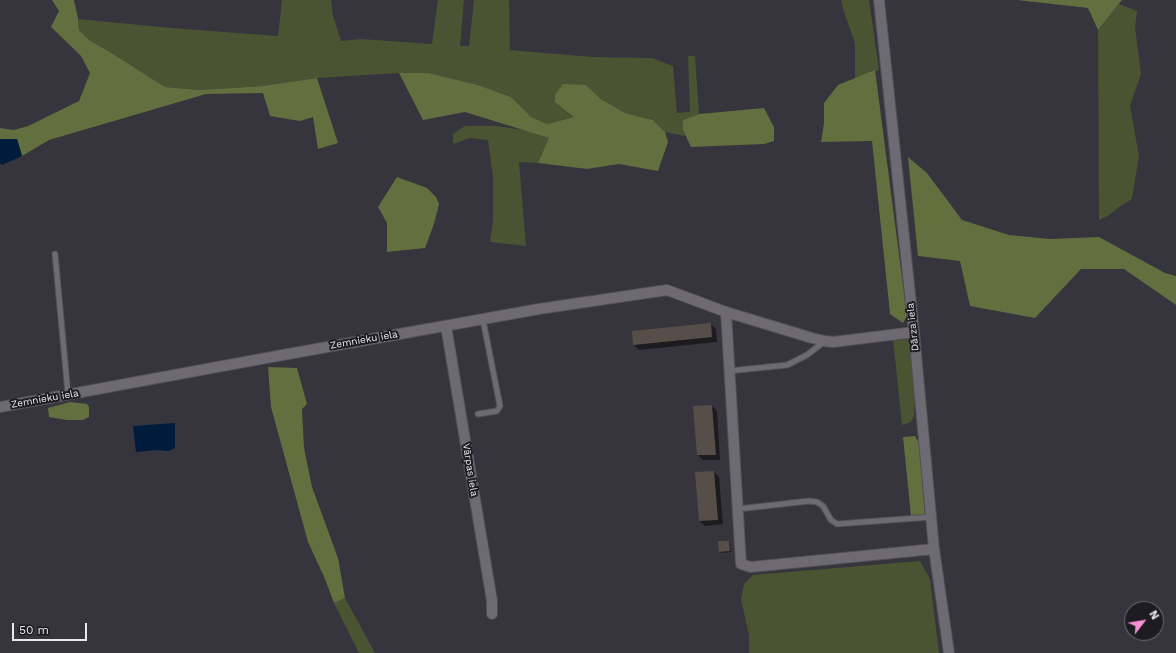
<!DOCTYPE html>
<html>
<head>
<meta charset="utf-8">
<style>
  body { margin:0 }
  #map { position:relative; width:1176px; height:653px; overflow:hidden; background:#36343c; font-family:"Work Sans",sans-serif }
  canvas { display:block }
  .north { position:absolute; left:1124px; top:601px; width:40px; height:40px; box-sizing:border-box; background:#1d1c20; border:1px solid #6e6d72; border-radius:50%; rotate:59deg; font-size:11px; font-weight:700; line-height:16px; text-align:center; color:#e8e7ec }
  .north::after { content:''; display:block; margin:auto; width:14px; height:18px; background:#f491d4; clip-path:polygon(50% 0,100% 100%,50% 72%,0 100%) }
  .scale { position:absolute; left:12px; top:623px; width:75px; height:18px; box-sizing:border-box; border:2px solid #e8e7ec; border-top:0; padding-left:5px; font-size:12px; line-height:14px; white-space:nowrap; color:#e8e7ec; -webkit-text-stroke:3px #1d1c20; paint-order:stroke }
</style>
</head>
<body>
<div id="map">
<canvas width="1176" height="653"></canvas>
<div class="north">N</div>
<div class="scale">50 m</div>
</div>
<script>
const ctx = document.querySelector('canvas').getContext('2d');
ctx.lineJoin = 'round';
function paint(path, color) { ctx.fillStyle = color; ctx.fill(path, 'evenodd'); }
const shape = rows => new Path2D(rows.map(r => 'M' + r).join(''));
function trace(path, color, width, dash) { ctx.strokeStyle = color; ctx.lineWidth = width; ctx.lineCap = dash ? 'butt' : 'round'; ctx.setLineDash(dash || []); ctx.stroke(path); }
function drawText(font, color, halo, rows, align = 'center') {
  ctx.font = font + ' "Work Sans",sans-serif'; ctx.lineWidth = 4; ctx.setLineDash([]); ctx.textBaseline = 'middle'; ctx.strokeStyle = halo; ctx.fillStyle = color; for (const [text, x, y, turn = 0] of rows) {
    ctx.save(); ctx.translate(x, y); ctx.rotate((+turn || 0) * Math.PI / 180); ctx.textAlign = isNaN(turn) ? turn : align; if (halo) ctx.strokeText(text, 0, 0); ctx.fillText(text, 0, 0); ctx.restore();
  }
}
const green = shape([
  [282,0,331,0,333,15,341,41,361,39,432,44,438,0,464,0,460,46,469,46,474,0,509,0,510,50,593,57,652,58,673,66,677,113,690,112,688,56,695,56,699,114,683,120,683,130,685,136,665,132,653,120,625,113,601,99,586,85,574,117,547,124,531,118,511,97,478,85,429,73,399,73,317,78,262,86,200,90,165,87,110,52,89,40,79,30,78,19,171,28,278,36],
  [841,0,869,0,879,70,855,79,855,43,844,12],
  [1119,4,1137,11,1135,27,1141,74,1130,106,1139,156,1132,199,1119,207,1108,216,1099,220,1098,30],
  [465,126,496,126,524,130,550,138,538,163,519,162,526,246,490,242,493,220,493,176,488,140,470,138,453,144,453,134],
  [909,336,915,391,914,416,911,422,902,425,893,339],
  [920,561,930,579,939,653,749,653,749,635,741,599,744,584,753,575],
  [345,598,375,653,359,653,334,603]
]);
const forest = shape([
  [52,0,74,0,78,18,79,30,89,40,110,52,165,87,200,90,262,86,317,78,338,143,318,149,313,117,300,121,270,116,263,93,206,94,49,140,22,156,17,139,0,139,0,128,14,130,28,126,79,101,90,73,81,56,51,27,59,11],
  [1017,0,1122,0,1098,30,1088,8],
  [875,70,907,316,903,323,890,314,872,141,821,142,824,123,824,103,838,85],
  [399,73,429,73,478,85,511,97,531,117,547,124,574,117,555,102,555,95,563,84,586,85,601,99,625,113,653,120,665,132,668,142,658,171,619,164,587,169,538,163,549,138,465,112,423,120],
  [764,108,774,127,774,141,764,144,691,147,683,130,683,120,699,114],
  [908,157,927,173,962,220,1009,235,1050,239,1099,237,1165,273,1176,276,1176,305,1124,269,1081,269,1035,318,970,306,960,261,918,256],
  [397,177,427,188,436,197,439,204,434,224,425,248,387,252,387,223,378,207],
  [268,367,297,368,307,404,302,409,304,448,312,487,338,558,345,598,334,603,325,579,308,542,271,407],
  [70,402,87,404,89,407,89,417,83,420,67,420,49,417,48,408],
  [915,436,919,443,925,515,911,516,903,437]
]);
const water = shape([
  [0,139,17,139,22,156,2,165,0,163],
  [175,423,175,448,168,451,156,450,136,452,133,426]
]);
const shadow = shape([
  [711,324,716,329,717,342,639,350,634,345],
  [712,406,717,411,720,460,703,460,698,455],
  [714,472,719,477,723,524,705,526,700,521],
  [729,542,730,543,731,552,721,553,720,551]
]);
const building = shape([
  [711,323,712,337,633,345,632,331],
  [712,405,716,455,697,455,693,406],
  [714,471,718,520,699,521,695,472],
  [718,541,729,541,730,551,719,552]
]);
const service = shape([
  [55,254,68,394],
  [729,371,787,365,807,355,825,341],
  [478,414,497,411,500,406,483,320],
  [738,509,809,501,817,502,823,506,831,520,837,524,931,517]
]);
const minor = shape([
  [879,0,914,332,934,549,949,653],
  [726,312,741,564,751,567,934,549],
  [446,326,492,601,492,614],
  [0,407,277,356,539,309,667,290,726,312,812,338,825,341,833,342,914,332]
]);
const streetNames = [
  ["Dārza iela",913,327,-96],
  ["Zemnieku iela",364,340,-10],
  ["Zemnieku iela",45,399,-10],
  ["Vārpas iela",470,470,81]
];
paint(green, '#4a5432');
paint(forest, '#626f3f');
paint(water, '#001c3d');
paint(shadow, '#0007');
paint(building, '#574e49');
trace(service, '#525057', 7);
trace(minor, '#525057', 12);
trace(service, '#6d6a73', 5);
trace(minor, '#6d6a73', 10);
drawText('10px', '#e8e7ec', '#1d1c20', streetNames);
</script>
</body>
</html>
